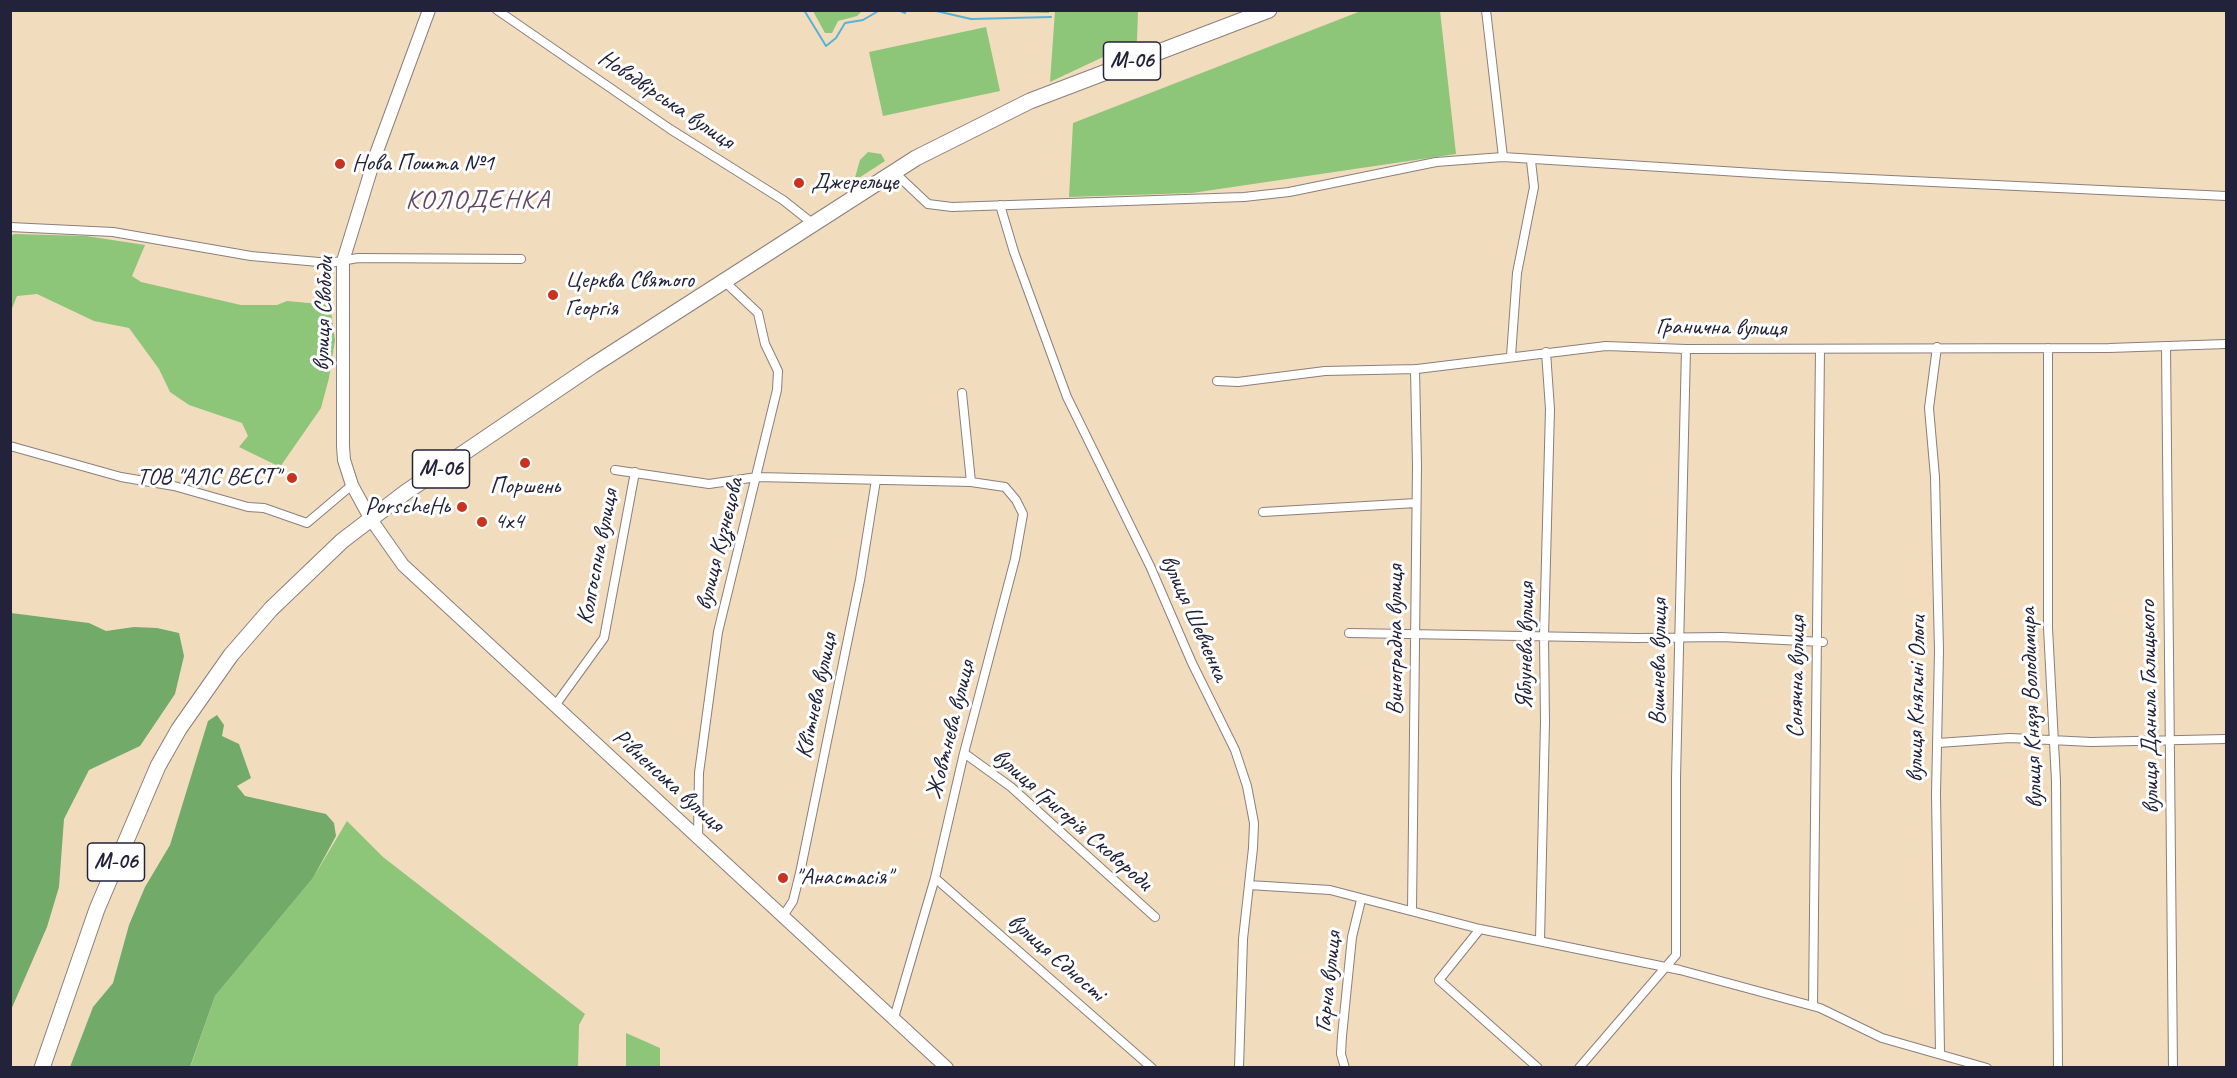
<!DOCTYPE html>
<html>
<head>
<meta charset="utf-8">
<style>
  body { margin:0 }
  #map { position:relative; width:2237px; height:1078px; overflow:hidden; background:#f2dcbe; font-family:Caveat,sans-serif }
  canvas { display:block }
  .frame { position:absolute; inset:0; border:12px solid #22223b; pointer-events:none }
</style>
</head>
<body>
<div id="map">
<canvas width="2237" height="1078"></canvas>
<div class="frame"></div>
</div>
<script>
const ctx = document.querySelector('canvas').getContext('2d');
ctx.lineJoin = 'round';
function paint(path, color) { ctx.fillStyle = color; ctx.fill(path, 'evenodd'); }
const shape = rows => new Path2D(rows.map(r => 'M' + r).join(''));
function trace(path, color, width, dash) { ctx.strokeStyle = color; ctx.lineWidth = width; ctx.lineCap = dash ? 'butt' : 'round'; ctx.setLineDash(dash || []); ctx.stroke(path); }
function drawText(font, color, halo, rows, align = 'center') {
  ctx.font = font + ' Caveat,sans-serif'; ctx.lineWidth = 6; ctx.setLineDash([]); ctx.textBaseline = 'middle'; ctx.strokeStyle = halo; ctx.fillStyle = color; for (const [text, x, y, turn = 0] of rows) {
    ctx.save(); ctx.translate(x, y); ctx.rotate((+turn || 0) * Math.PI / 180); ctx.textAlign = isNaN(turn) ? turn : align; if (halo) ctx.strokeText(text, 0, 0); ctx.fillText(text, 0, 0); ctx.restore();
  }
}
const green = shape([
  [813,11,862,11,857,16,838,21,832,33,825,33],
  [961,11,1049,11,1049,13],
  [1055,11,1138,11,1137,41,1050,82],
  [1361,11,1440,11,1456,154,1192,193,1069,197,1073,123],
  [986,27,1000,91,883,116,869,52],
  [868,152,881,154,885,161,854,181,860,160],
  [14,234,86,236,145,245,132,276,141,282,241,305,277,305,287,301,330,305,335,340,329,378,321,408,280,467,239,447,248,436,242,423,189,405,170,392,159,369,129,328,94,321,37,294,17,296,11,311,10,237],
  [347,821,383,857,585,1014,579,1025,578,1067,190,1068,215,996,313,878],
  [626,1033,660,1048,660,1067,626,1067]
]);
const forest = shape([
  [11,613,89,623,106,631,134,627,157,628,179,633,184,656,175,694,140,746,89,770,64,819,59,887,47,927,11,1010],
  [217,715,224,725,222,736,239,744,251,778,237,786,245,796,326,814,334,823,336,836,313,878,215,996,190,1067,70,1067,93,1007,113,983,129,925,145,887,170,845,208,721]
]);
const stream = shape([
  [804,10,826,46,836,38,845,23,863,20,880,10],
  [898,10,905,13,906,10],
  [932,10,971,19,1051,17]
]);
const street = shape([
  [497,10,670,129,783,200,812,223],
  [1486,10,1503,157],
  [894,172,928,204,952,207,1244,197,1289,192,1436,162,1503,157,1786,175,2226,196],
  [1000,205,1014,252,1067,397,1150,566,1192,663,1235,750,1247,786,1254,823,1253,848,1243,939,1239,1068],
  [10,227,113,232,251,256,330,263,358,258,521,259],
  [2166,346,2173,1068],
  [1937,347,1929,408,1935,477,1939,651,1936,794,1940,1053],
  [2048,348,2048,628,2056,781,2058,1068],
  [1511,356,1517,273,1534,187,1531,161],
  [1217,381,1238,382,1325,371,1417,369,1606,346,1686,349,2109,348,2226,344],
  [962,393,971,482],
  [10,446,121,477,174,486,248,507,264,508,307,523,352,485],
  [615,470,709,484,757,477,971,482,1005,487,1016,500,1023,514,1015,559,964,753,935,878,894,1018],
  [1263,512,1416,503],
  [1349,633,1637,638,1722,637,1823,642],
  [554,707,604,638,635,472],
  [1938,743,2010,738,2091,742,2226,739],
  [964,753,1011,787,1155,917],
  [698,837,699,773,718,632,777,390,778,371,765,344,758,313,723,280],
  [935,878,1152,1068],
  [1249,885,1330,890,1480,929,1680,970,1820,1008,1882,1038,1987,1068],
  [1412,911,1417,466,1415,369],
  [783,916,793,901,800,873,860,580,876,480],
  [1480,929,1439,980,1538,1068],
  [1540,940,1545,722,1544,636,1550,409,1546,352],
  [1813,1006,1820,349],
  [1345,1068,1341,1054,1342,1036,1352,937,1361,900],
  [1579,1068,1676,955,1676,778,1686,349]
]);
const secondary = shape([
  [429,10,376,154,343,261,343,446,344,460,352,485,370,518,403,565,947,1068]
]);
const highway = shape([
  [42,1068,97,909,158,766,179,729,231,655,271,609,342,541,406,492,592,366,916,158,1030,101,1269,10]
]);
const markers = [
  [340,164,6,"#c8321e"],
  [799,183,6,"#c8321e"],
  [553,295,6,"#c8321e"],
  [525,463,6,"#c8321e"],
  [292,478,6,"#c8321e"],
  [462,507,6,"#c8321e"],
  [482,522,6,"#c8321e"],
  [783,878,6,"#c8321e"]
];
const shields = [
  [1132,61,57],
  [441,469,57],
  [116,862,57]
];
const shieldNames = [
  ["М-06",1132,61],
  ["М-06",441,469],
  ["М-06",116,862]
];
const streetNames = [
  ["Новодвірська вулиця",666,100,34],
  ["вулиця Свободи",324,314,-88],
  ["Гранична вулиця",1721,328,1],
  ["вулиця Кузнєцова",720,544,-76],
  ["Колгоспна вулиця",598,557,-79],
  ["вулиця Шевченка",1194,618,66],
  ["Виноградна вулиця",1396,640,-90],
  ["Яблунева вулиця",1526,646,-89],
  ["Вишнева вулиця",1659,662,-89],
  ["Сонячна вулиця",1797,677,-89],
  ["Квітнева вулиця",817,696,-78],
  ["вулиця Княгині Ольги",1917,699,-89],
  ["вулиця Данила Галицького",2150,707,-91],
  ["вулиця Князя Володимира",2032,708,-92],
  ["Жовтнева вулиця",951,730,-76],
  ["Рівненська вулиця",668,781,42],
  ["вулиця Григорія Сковороди",1072,820,41],
  ["вулиця Єдності",1056,958,41],
  ["Гарна вулиця",1329,982,-84]
];
const poiNames = [
  ["Нова Пошта №1",352,164],
  ["Джерельце",811,183],
  ["Церква Святого",565,281],
  ["Георгія",565,309],
  ["ТОВ \"АЛС ВЕСТ\"",280,478,"right"],
  ["Поршень",525,487,"center"],
  ["PorscheНь",450,507,"right"],
  ["4x4",494,522],
  ["\"Анастасія\"",795,878]
];
const quarterNames = [
  ["КОЛОДЕНКА",478,201]
];
paint(green, '#8dc579');
paint(forest, '#72aa69');
trace(stream, '#56b3d4', 2);
trace(street, '#8a7f7c', 10);
trace(secondary, '#8a7f7c', 14);
trace(highway, '#8a7f7c', 17);
trace(street, '#fff', 8);
trace(secondary, '#fff', 12);
trace(highway, '#fff', 15);
for (const [x, y, r, color] of markers) { const dot = new Path2D(); dot.arc(x, y, r, 0, 2 * Math.PI); ctx.fillStyle = color; ctx.fill(dot); trace(dot, '#fff', 2); }
for (const [x, y, w] of shields) { const box = new Path2D(); box.roundRect(x - w / 2, y - 19, w, 38, 4.5); ctx.fillStyle = '#fff'; ctx.fill(box); trace(box, '#22223b', 1.5); }
drawText('bold 22px', '#22223b', null, shieldNames);
drawText('24px', '#22223b', '#fff', streetNames);
drawText('24px', '#22223b', '#fff', poiNames, 'left');
ctx.letterSpacing = '1.5px';
drawText('27px', '#654761', '#fff', quarterNames);
ctx.letterSpacing = '0px';
</script>
</body>
</html>
